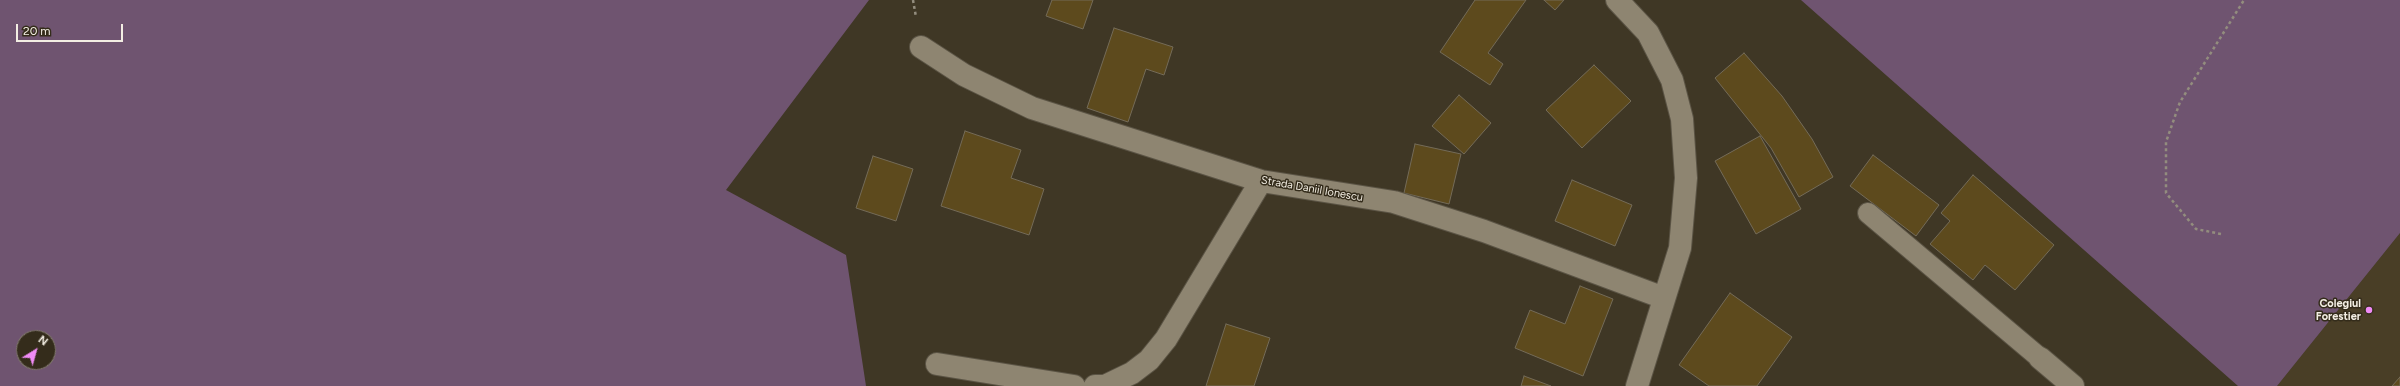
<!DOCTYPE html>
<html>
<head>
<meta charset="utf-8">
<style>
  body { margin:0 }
  #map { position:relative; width:2400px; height:386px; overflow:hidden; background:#3f3725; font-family:Figtree,sans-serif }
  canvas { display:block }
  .north { position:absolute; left:16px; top:330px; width:40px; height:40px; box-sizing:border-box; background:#342c1b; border:1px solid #807a6b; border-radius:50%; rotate:37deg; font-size:11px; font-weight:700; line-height:16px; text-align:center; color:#f3eee3 }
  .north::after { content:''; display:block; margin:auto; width:14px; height:18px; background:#f08bf6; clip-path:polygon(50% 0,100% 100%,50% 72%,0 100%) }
  .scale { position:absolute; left:16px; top:24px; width:107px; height:18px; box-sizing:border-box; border:2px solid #f3eee3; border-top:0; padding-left:5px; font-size:12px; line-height:14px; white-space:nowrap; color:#f3eee3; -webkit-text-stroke:3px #342c1b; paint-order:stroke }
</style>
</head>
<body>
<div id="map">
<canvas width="2400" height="386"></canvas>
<div class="north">N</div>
<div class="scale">20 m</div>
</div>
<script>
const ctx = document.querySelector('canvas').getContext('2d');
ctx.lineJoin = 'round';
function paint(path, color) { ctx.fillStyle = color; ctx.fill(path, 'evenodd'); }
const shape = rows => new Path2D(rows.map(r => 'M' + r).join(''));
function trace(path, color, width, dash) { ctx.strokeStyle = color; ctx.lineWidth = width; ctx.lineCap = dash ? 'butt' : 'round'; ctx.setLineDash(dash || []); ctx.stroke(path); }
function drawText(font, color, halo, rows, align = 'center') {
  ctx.font = font + ' Figtree,sans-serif'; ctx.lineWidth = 3; ctx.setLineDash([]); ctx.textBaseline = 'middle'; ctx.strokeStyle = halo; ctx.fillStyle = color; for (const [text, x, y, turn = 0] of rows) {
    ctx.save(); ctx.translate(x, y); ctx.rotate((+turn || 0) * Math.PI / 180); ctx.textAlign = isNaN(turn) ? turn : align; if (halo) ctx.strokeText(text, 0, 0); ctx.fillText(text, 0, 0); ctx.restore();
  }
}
const built = shape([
  [2400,233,2400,386,2277,386]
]);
const green = shape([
  [0,0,869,0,726,190,846,255,866,386,0,386],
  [24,338,48,338,48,362,24,362],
  [1801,0,2400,0,2400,233,2277,386,2238,386]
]);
const building = shape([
  [1052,0,1093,0,1083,29,1046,16,1052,0],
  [1475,0,1526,0,1488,53,1503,64,1490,85,1440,52,1475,0],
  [1544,0,1564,0,1555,10,1544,0],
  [1114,28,1173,47,1164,75,1146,69,1128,122,1087,108,1114,28],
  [1744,53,1782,96,1812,139,1833,177,1799,197,1771,148,1715,78,1744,53],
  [1594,65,1631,101,1582,148,1546,110,1594,65],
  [1459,95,1491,123,1464,154,1432,126,1459,95],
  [965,131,1021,150,1011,178,1044,189,1029,235,941,206,965,131],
  [1760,136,1801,209,1756,234,1715,161,1760,136],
  [1415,144,1461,154,1449,204,1404,193,1415,144],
  [1873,155,1939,205,1916,236,1850,186,1873,155],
  [873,156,913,169,896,221,856,208,873,156],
  [1973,175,2054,245,2015,290,1985,265,1973,280,1930,244,1950,221,1941,213,1973,175],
  [1572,180,1632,205,1615,246,1555,221,1572,180],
  [1580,286,1613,299,1583,376,1515,348,1530,310,1565,324,1580,286],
  [1730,293,1792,337,1757,386,1709,386,1679,365,1730,293],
  [1226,324,1270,338,1254,386,1206,386,1226,324],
  [1524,376,1551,386,1521,386,1524,376],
  [2400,377,2400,386,2392,386,2400,377]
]);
const path = shape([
  [913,0,916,17],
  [2221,234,2196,229,2166,193,2166,142,2180,102,2244,0]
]);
const lane = shape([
  [1868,213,2040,358]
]);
const street = shape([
  [1617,0,1648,33,1672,80,1682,119,1686,178,1680,248,1637,386],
  [921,47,964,75,1032,108,1261,181,1394,202,1484,231,1664,298],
  [2040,358,2073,386],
  [937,364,1074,386],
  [1095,386,1105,386,1132,373,1149,360,1166,339,1261,181]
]);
const markers = [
  [2369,310,4,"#f08bf6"]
];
const streetNames = [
  ["Strada Daniil Ionescu",1312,189,10]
];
const poiNames = [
  ["Colegiul",2361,304],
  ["Forestier",2361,317]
];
paint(built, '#493e26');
paint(green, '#6f5470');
paint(building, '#5d4a1d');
trace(building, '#746b58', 1);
trace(lane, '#5b5445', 22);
trace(street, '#5b5445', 24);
trace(path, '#938d7e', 2.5, [3, 3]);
trace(lane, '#8e8571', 20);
trace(street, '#8e8571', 22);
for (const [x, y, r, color] of markers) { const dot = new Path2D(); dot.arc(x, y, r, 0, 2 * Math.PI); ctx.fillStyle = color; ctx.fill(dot); trace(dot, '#342c1b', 1.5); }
drawText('11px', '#f3eee3', '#342c1b', streetNames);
drawText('bold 11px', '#f3eee3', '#342c1b', poiNames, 'right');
</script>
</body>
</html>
